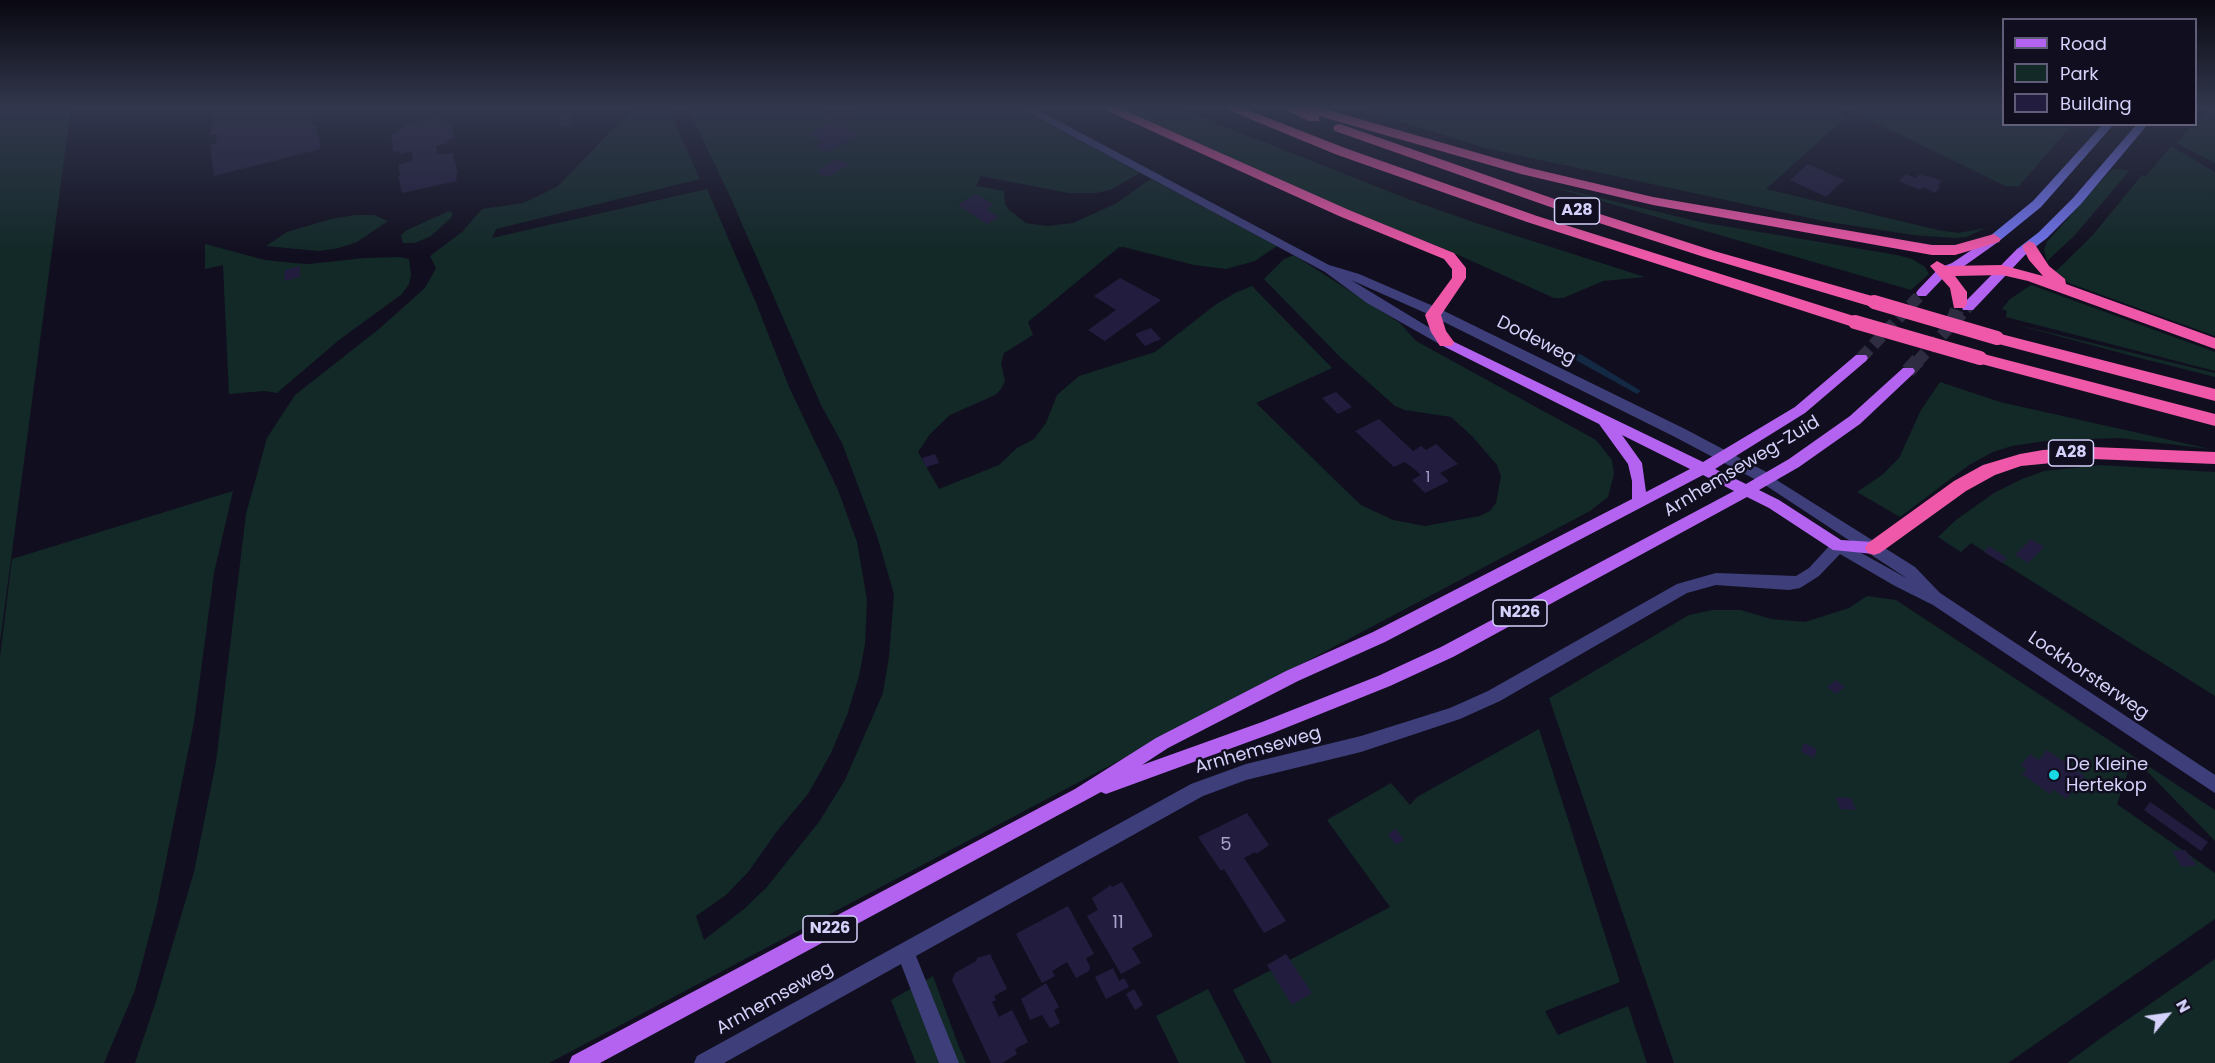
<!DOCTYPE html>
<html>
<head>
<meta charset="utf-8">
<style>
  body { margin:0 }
  #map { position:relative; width:2215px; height:1063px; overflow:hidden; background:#110f1f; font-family:Poppins,sans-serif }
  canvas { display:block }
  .legend { position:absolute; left:2002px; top:18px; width:195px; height:108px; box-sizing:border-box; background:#110f1f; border:2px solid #5f5d77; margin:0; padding:8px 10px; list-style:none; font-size:18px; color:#d4d1fb }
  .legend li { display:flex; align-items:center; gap:12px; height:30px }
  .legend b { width:30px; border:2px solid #5f5d77 }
  .north { position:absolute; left:2137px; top:985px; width:60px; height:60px; -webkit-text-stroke:4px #110f1f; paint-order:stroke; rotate:61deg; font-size:16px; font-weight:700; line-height:24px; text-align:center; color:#d4d1fb }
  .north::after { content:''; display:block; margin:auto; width:21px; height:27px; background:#d4d1fb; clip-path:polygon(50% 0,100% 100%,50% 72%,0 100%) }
</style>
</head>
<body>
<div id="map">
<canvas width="2215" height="1063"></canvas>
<ul class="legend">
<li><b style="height:8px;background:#b463f0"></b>Road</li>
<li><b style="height:16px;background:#122927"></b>Park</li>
<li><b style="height:16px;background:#221d3e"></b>Building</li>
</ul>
<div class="north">N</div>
</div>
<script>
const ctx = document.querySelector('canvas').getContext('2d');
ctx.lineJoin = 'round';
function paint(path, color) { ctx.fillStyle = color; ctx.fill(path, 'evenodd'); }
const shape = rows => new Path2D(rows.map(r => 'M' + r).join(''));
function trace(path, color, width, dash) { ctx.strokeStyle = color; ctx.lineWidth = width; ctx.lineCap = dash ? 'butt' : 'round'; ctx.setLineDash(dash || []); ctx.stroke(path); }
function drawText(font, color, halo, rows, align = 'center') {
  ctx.font = font + ' Poppins,sans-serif'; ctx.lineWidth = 5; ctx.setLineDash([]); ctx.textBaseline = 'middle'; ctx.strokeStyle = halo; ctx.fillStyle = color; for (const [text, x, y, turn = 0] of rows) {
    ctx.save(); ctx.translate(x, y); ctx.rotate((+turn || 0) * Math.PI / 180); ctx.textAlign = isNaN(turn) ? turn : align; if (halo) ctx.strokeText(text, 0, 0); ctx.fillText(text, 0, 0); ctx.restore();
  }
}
const green = shape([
  [0,107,71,107,0,642],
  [634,107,668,107,700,179,496,229,492,238,707,189,756,303,789,387,838,490,857,542,867,600,865,644,859,676,847,715,831,753,808,794,777,831,749,871,726,895,696,916,704,940,744,909,766,888,819,822,845,780,883,693,889,657,894,594,877,536,842,443,821,405,729,194,687,107,1017,107,1140,173,1110,190,1096,193,1068,193,981,176,976,186,1004,191,1005,204,1009,210,1026,223,1046,226,1073,223,1115,204,1151,179,1277,246,1255,261,1226,269,1194,265,1124,247,1119,247,1028,322,1033,335,1004,353,1001,363,1005,381,1001,389,995,395,950,415,930,434,918,452,939,489,999,465,1017,448,1034,439,1046,423,1057,395,1079,376,1155,352,1215,305,1235,293,1252,286,1332,368,1256,403,1340,485,1361,505,1393,520,1425,526,1480,516,1490,511,1496,503,1501,476,1497,465,1472,436,1451,417,1405,410,1395,406,1340,357,1264,279,1284,259,1294,255,1400,323,1416,341,1596,440,1612,460,1614,474,1608,497,1590,511,549,1063,135,1063,155,1004,194,872,216,762,246,514,267,438,295,395,379,329,425,288,436,268,430,256,462,232,482,209,523,203,557,187],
  [1116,107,1175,107,1408,199,1476,223,1645,277,1603,281,1563,298,1554,298,1445,249,1290,187],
  [1353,107,1689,107,1735,110,1752,107,1827,107,1847,116,1766,189,1938,230,1958,233,1986,228,1966,237,1956,238,1913,235,1823,221,1485,148],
  [1843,107,2003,107,2004,124,2072,125,2019,186,2005,186],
  [2208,107,2215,107,2215,163,2176,143,2193,125,2196,124],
  [2171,146,2215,172,2215,336,2069,283,2055,272,2092,236,2142,175,2146,176],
  [2112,169,2130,170,2074,236,2047,261,2044,250,2047,242],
  [1542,184,1700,222,1897,255,1912,259,1925,267,1929,274,1911,290],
  [449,211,453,213,451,218,431,236,415,243,403,243,401,235,407,230],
  [355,215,374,215,388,221,357,242,339,248,319,251,266,246,287,232,331,219],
  [205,244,265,260,293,263,309,264,364,258,399,257,409,259,411,275,409,284,402,294,339,340,277,393,264,391,229,394,223,265,205,269],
  [2031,285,2215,352,2215,371,2006,317,2007,311,2002,309,2010,299],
  [2010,323,2215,373,2215,377,2132,356],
  [1940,382,2000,402,2210,449,2120,438,2052,440,2012,446,1993,452,1969,465,1900,517,1857,492,1882,475,1899,458,1921,410],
  [2100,465,2215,472,2215,696,1971,543,1961,552,1938,537,1956,520,1994,493,2022,479,2044,471],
  [233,491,214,573,194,722,156,910,135,990,104,1063,0,1063,0,657,12,559],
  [1867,596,1896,600,2215,810,2215,841,2133,757,2117,804,2215,873,2215,919,2008,1063,1674,1063,1549,698,1689,615,1712,610,1741,610,1771,619,1805,622,1849,608],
  [1539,729,1620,982,1545,1011,1558,1035,1628,1006,1647,1063,1272,1063,1233,990,1390,907,1327,820,1391,783,1410,805,1417,797],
  [2215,959,2215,1063,2067,1063,2101,1038],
  [933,976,959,1047,966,1063,916,1063,891,1000],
  [1208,989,1246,1063,1179,1063,1156,1016]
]);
const water = shape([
  [1545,343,1582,355,1641,391,1637,394]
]);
const building = shape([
  [216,107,316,107,315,110,312,111,313,126,316,125,321,149,214,176,210,145,216,143,217,134,210,135],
  [813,107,844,107,858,116,841,125,860,135,825,153,815,145,821,142,809,134,834,121],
  [570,112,574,125,562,127,558,114],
  [437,118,438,121,444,120,444,123,451,121,454,138,447,140,448,143,436,146,437,155,453,153,458,173,456,174,457,181,402,193,398,176,400,176,398,165,413,160,412,151,400,154,399,151,393,152,391,134,397,133,397,130,403,129,402,125],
  [839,159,849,165,828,176,823,176,817,172,820,170,818,169],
  [1808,164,1844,180,1826,197,1790,180],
  [1906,174,1916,178,1920,174,1927,177,1928,176,1942,181,1938,186,1940,187,1935,193,1923,187,1920,190,1899,181],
  [976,194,994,205,987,209,999,217,987,224,958,205],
  [300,266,300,277,284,281,285,270],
  [1120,278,1161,300,1105,341,1088,330,1116,310,1094,296],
  [1151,328,1161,339,1145,346,1135,334],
  [1336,392,1352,407,1338,414,1322,398],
  [1379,419,1413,451,1421,446,1426,450,1436,444,1458,464,1440,473,1449,481,1425,493,1412,480,1421,475,1412,467,1404,462,1394,467,1355,431],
  [935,454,939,463,926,467,922,458],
  [2031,539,2044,547,2028,563,2015,555],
  [1989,546,2007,558,2002,563,1984,552],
  [1836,680,1845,687,1836,694,1827,687],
  [1804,743,1817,749,1814,758,1801,752],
  [2047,750,2085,776,2066,799,2053,789,2050,794,2022,774,2027,769,2021,766,2030,754,2039,760],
  [1836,797,1851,798,1856,810,1840,809],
  [2150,802,2208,842,2201,851,2144,810],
  [1247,813,1269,845,1256,854,1255,852,1244,858,1286,921,1264,933,1224,869,1221,871,1198,837],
  [1396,829,1404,840,1396,845,1388,834],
  [2185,850,2197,865,2182,867,2172,851],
  [1122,882,1153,936,1132,948,1141,963,1121,974,1087,916,1098,910,1092,898,1111,885,1112,887],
  [1068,906,1094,954,1086,958,1090,967,1089,971,1076,978,1067,962,1052,971,1055,976,1042,983,1016,934],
  [990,954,1007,989,994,996,996,1000,992,1002,999,1017,1012,1010,1028,1042,1015,1049,1017,1054,1002,1063,991,1063,952,980,955,973,976,961,977,958],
  [1286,954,1312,993,1292,1005,1267,965],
  [1113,968,1119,981,1124,978,1129,987,1106,999,1095,977],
  [1046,983,1059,1007,1054,1010,1060,1023,1050,1028,1042,1015,1030,1020,1021,999],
  [1134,989,1143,1005,1135,1010,1126,994]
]);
const primaryTunnelFar1 = shape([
  [1861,358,1922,293],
  [1917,362,1968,307]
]);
const primaryTunnel = shape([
  [1908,371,1918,360]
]);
const motorwayTunnel = shape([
  [1952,323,1959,304]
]);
const minor = shape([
  [1767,474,1915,567,1940,593,2215,775,2215,793,1933,605,1895,586,1840,554,1819,576,1800,588,1789,590,1716,585,1687,593,1500,701,1460,719,1361,752,1246,780,1203,796,916,956,959,1063,939,1063,901,964,724,1063,694,1063,697,1056,1191,784,1246,764,1361,736,1450,708,1488,691,1677,584,1716,573,1796,576,1809,568,1833,542,1838,540,1908,579,1762,483,1760,479,1767,474]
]);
const tertiary = shape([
  [1018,107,1032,107,1329,265,1359,274,1440,309,1685,429,1772,475,1774,479,1772,483,1762,483,1675,437,1430,315,1351,280,1453,342,1446,346,1441,345,1367,303,1325,272,1018,107]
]);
const secondary = shape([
  [2103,124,2114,124,2041,207,1998,242,1990,242,1990,236,2033,201,2103,124],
  [2137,124,2148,124,2081,204,2047,238,2025,255,2017,255,2017,249,2039,232,2073,198,2137,124]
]);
const primary = shape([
  [1994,235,2000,239,1998,242,1960,269,1947,274,1926,296,1918,296,1916,293,1918,290,1939,268,1952,263,1994,235],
  [2021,248,2025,249,2025,255,1973,310,1963,310,1962,307,1963,304,2017,249,2021,248],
  [1446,338,1703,462,1795,407,1856,355,1866,355,1868,358,1866,361,1805,413,1715,469,1746,484,1789,459,1850,416,1903,368,1913,368,1915,371,1913,374,1860,424,1799,467,1759,490,1779,500,1841,540,1874,542,1879,544,1882,548,1879,552,1874,554,1833,550,1769,508,1747,497,1453,657,1390,686,1273,733,1106,794,1101,792,600,1063,569,1063,572,1056,1075,789,1156,738,1286,671,1373,632,1632,499,1632,481,1628,464,1599,424,1441,345,1439,342,1441,339,1446,338],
  [1622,435,1690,469,1646,492,1642,463,1622,435],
  [1703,475,1734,491,1441,647,1378,676,1262,722,1142,765,1168,748,1298,681,1385,642,1703,475]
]);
const motorway = shape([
  [1099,107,1117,107,1349,210,1454,253,1466,268,1466,278,1441,315,1446,331,1454,342,1452,346,1440,346,1431,332,1425,315,1452,278,1452,269,1444,259,1339,216,1099,107],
  [1221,107,1240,107,1345,148,1537,216,1860,318,1863,322,1860,326,1850,326,1527,222,1335,154,1221,107],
  [1279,107,1318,107,1530,168,1653,197,1932,245,1955,245,1994,234,2001,239,1999,242,1955,255,1932,255,1653,205,1521,174,1319,116,1319,121,1309,121,1279,107],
  [1340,124,1566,203,1714,251,1879,298,1882,302,1874,307,1869,306,1704,257,1556,209,1335,131,1333,128,1335,125,1340,124],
  [2029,241,2034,243,2049,266,2065,279,2066,284,2215,338,2215,349,2028,281,2002,275,1955,276,1967,292,1967,304,1964,308,1954,308,1950,288,1930,266,1937,261,1946,266,2002,265,2043,276,2029,260,2022,246,2029,241],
  [1997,333,2215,389,2215,401,1991,342,1989,338,1991,334,1997,333],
  [1980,353,2215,414,2215,426,1974,362,1972,358,1974,354,1980,353],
  [2093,447,2215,452,2215,464,2093,459,2021,466,1995,475,1966,491,1880,553,1874,555,1868,553,1865,548,1868,543,1954,481,1983,465,2020,454,2043,450,2093,447]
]);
const motorwayBridge = shape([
  [1874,302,1997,338],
  [1855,322,1980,358]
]);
const markers = [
  [2054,775,6,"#16d9e3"]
];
const numberNames = [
  ["1",1428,478]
];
const shields = [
  [1577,211,45],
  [2071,453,45],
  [1520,613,54],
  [830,929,54]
];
const shieldNames = [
  ["A28",1577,211],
  ["A28",2071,453],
  ["N226",1520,613],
  ["N226",830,929]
];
const streetNames = [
  ["Dodeweg",1536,341,27],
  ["Arnhemseweg-Zuid",1742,467,-31],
  ["Lockhorsterweg",2088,676,34],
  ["Arnhemseweg",1258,751,-16],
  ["Arnhemseweg",775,999,-29]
];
const poiNames = [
  ["De Kleine",2066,765],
  ["Hertekop",2066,786]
];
const nearNumbernames = [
  ["5",1226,845],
  ["11",1118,923]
];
paint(green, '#122927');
paint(water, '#132944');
paint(building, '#221d3e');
trace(primaryTunnelFar1, '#2e2c40', 12, [12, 6]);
trace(primaryTunnel, '#2e2c40', 15, [15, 8]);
trace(motorwayTunnel, '#2e2c40', 14, [14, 8]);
paint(minor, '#3e3f7a');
paint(tertiary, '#3e3f7a');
paint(secondary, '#7275f2');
paint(primary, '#b463f0');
paint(motorway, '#ef58a8');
trace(motorwayBridge, '#ef58a8', 14);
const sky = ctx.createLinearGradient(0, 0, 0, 256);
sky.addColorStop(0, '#090811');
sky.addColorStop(0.42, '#32374d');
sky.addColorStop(1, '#32374d00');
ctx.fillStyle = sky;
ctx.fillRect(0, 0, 2215, 256);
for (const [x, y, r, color] of markers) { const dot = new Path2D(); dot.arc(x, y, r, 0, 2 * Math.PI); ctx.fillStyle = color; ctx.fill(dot); trace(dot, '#110f1f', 2); }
drawText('15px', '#a8a4cc', null, numberNames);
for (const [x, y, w] of shields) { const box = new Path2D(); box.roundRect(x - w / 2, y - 13, w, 26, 4.5); ctx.fillStyle = '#110f1f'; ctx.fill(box); trace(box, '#d4d1fb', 1.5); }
drawText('bold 16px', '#d4d1fb', null, shieldNames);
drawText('18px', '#d4d1fb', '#110f1f', streetNames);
drawText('18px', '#d4d1fb', '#110f1f', poiNames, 'left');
drawText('18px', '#a8a4cc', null, nearNumbernames);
</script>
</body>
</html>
